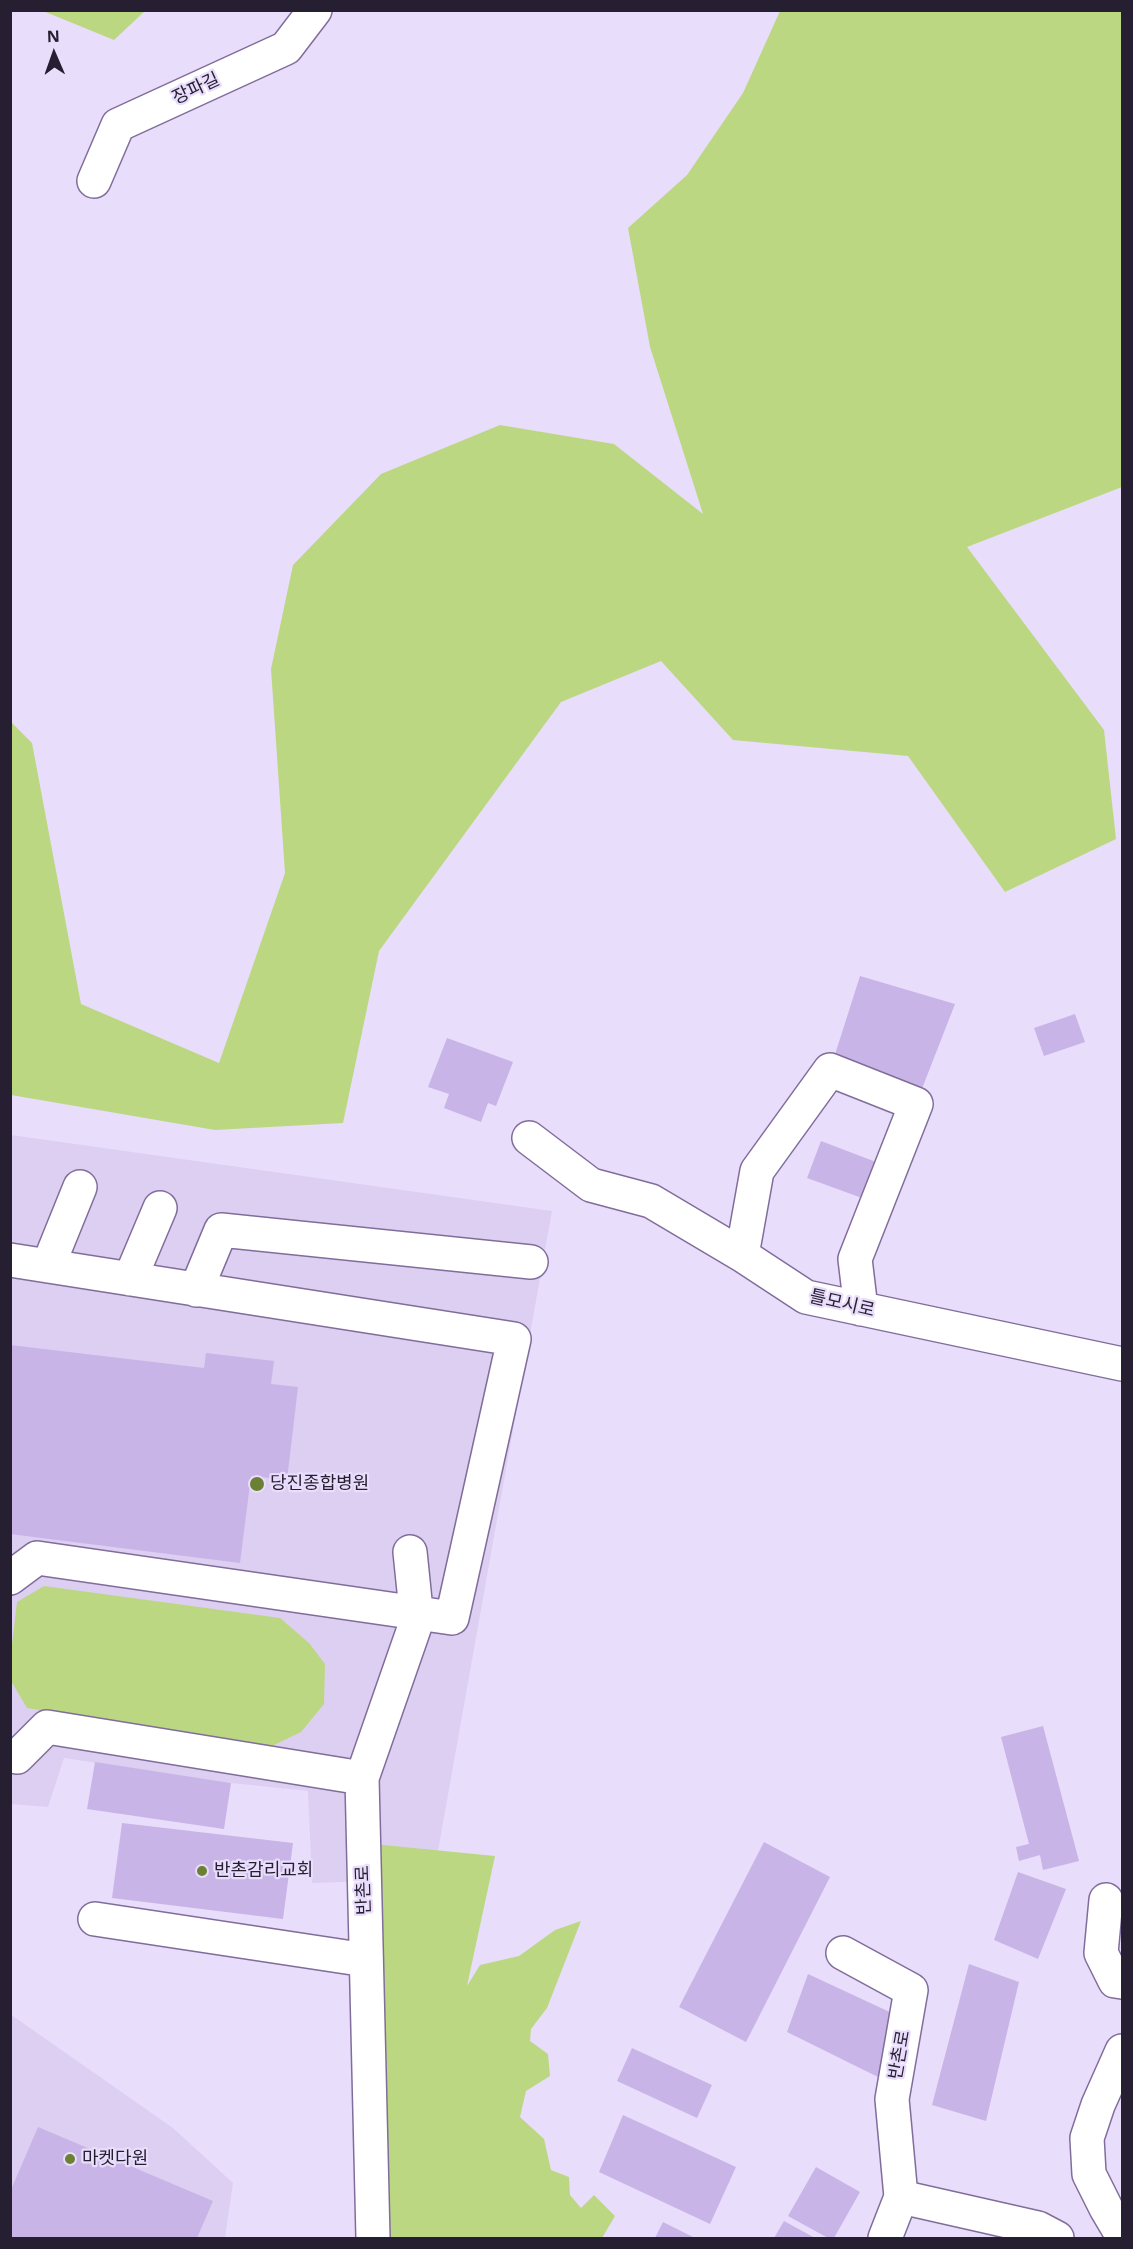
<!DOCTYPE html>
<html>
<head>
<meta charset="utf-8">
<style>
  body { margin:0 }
  #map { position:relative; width:1133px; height:2249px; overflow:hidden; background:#e9ddfc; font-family:"Open Sans",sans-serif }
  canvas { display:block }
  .frame { position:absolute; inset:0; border:12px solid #261e31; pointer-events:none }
  .north { position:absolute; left:24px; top:24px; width:60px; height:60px; -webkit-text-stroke:4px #e9ddfc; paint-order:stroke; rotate:358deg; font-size:16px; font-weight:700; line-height:24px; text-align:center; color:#261e31 }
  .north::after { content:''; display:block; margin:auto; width:21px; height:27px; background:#261e31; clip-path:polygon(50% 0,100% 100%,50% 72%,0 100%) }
</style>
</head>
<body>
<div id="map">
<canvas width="1133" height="2249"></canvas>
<div class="frame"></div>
<div class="north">N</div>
</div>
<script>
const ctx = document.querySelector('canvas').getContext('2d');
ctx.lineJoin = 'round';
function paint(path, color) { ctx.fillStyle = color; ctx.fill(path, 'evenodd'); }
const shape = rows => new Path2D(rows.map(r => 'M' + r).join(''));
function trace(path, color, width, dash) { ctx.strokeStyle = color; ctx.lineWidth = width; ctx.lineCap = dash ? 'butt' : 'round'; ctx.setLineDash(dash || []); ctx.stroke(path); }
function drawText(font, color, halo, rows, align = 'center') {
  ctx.font = font + ' "Open Sans","Noto Sans KR",sans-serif'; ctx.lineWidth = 4.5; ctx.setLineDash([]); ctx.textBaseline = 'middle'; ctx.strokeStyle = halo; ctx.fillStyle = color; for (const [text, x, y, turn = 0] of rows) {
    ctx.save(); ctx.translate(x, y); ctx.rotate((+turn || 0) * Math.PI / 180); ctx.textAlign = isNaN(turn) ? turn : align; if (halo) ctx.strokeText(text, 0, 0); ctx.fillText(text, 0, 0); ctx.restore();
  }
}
const built = shape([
  [11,1135,552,1211,433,1879,312,1883,308,1791,231,1783,64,1758,48,1807,11,1804],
  [10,2014,173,2128,233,2183,225,2238,11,2238]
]);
const green = shape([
  [43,11,145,11,114,40],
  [780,11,1122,11,1122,487,967,547,1104,730,1116,839,1005,892,908,756,733,740,661,661,561,702,379,951,343,1123,215,1130,11,1095,11,722,32,743,81,1004,219,1063,285,873,271,669,293,565,381,474,500,425,614,444,703,514,650,347,628,228,687,175,743,93],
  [44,1586,280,1618,309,1643,325,1664,324,1704,301,1732,270,1747,27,1708,11,1681,11,1653,17,1602],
  [363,1843,495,1856,467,1986,480,1965,519,1956,555,1930,581,1921,547,2008,531,2029,530,2041,548,2054,550,2076,526,2091,520,2117,544,2139,551,2170,569,2177,570,2195,581,2208,594,2195,615,2216,602,2238,373,2238]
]);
const building = shape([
  [860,976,955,1004,916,1104,830,1070],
  [1075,1014,1085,1042,1044,1056,1034,1028],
  [447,1038,513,1062,496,1106,488,1103,481,1122,444,1108,449,1094,428,1087],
  [821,1141,876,1162,862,1198,807,1178],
  [10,1345,204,1368,206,1353,274,1361,271,1384,298,1387,287,1480,251,1476,240,1563,10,1534],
  [1043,1726,1079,1861,1043,1870,1040,1855,1019,1861,1016,1847,1029,1844,1001,1737],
  [95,1762,231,1783,224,1829,87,1809],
  [122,1823,293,1843,283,1919,112,1898],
  [764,1842,830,1877,746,2042,679,2007],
  [1018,1872,1066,1889,1038,1959,994,1940],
  [969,1964,1019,1982,986,2121,932,2105],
  [808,1974,894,2014,878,2077,787,2032],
  [632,2048,712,2085,697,2118,617,2081],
  [623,2115,736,2167,710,2224,599,2172],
  [38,2127,213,2201,197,2238,10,2238,10,2192],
  [816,2167,860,2192,834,2238,828,2238,788,2216],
  [784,2221,815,2238,774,2238],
  [663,2222,695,2238,655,2238]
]);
const minor = shape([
  [94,181,118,125,286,48,315,10],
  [529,1138,591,1185,651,1201,742,1255],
  [10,1260,514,1339,452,1618,37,1558,10,1578],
  [48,1266,80,1187],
  [130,1279,160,1208],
  [196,1290,221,1230,531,1262],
  [861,1309,855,1259,916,1104,830,1070,757,1171,742,1255,806,1297,1122,1364],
  [10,1756,17,1757,47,1727,362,1778],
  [1106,1900,1101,1953,1115,1981,1122,1982],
  [95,1919,366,1960],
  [843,1953,911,1990,892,2099,901,2197],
  [1122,2051,1098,2105,1087,2138,1089,2174,1106,2208,1122,2235],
  [373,2238,362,1778,417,1620,410,1552],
  [885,2238,901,2197,1038,2228,1057,2238]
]);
const markers = [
  [257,1484,8,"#6a8032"],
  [202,1871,6,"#6a8032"],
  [70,2159,6,"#6a8032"]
];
const streetNames = [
  ["장파길",196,89,-25],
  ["틀모시로",842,1304,13],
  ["반촌로",364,1890,-92],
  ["반촌로",900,2055,-80]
];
const poiNames = [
  ["당진종합병원",270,1484],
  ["반촌감리교회",214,1871],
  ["마켓다원",82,2159]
];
paint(built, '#ddcff2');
paint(green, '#bcd782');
paint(building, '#c8b4e6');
trace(minor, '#816d9b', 36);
trace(minor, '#fff', 33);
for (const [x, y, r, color] of markers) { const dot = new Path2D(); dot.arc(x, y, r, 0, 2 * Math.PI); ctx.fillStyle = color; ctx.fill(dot); trace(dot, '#e9ddfc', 2); }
drawText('18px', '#261e31', '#e9ddfc', streetNames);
drawText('18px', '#261e31', '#e9ddfc', poiNames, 'left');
</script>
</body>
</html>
